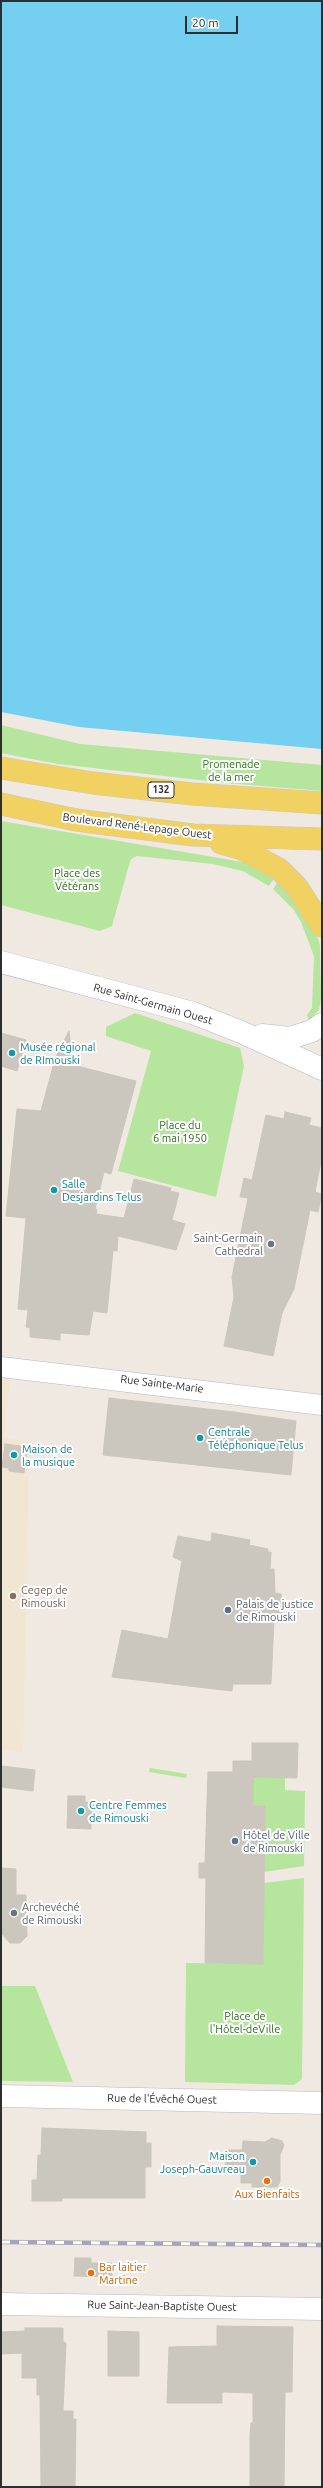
<!DOCTYPE html>
<html>
<head>
<meta charset="utf-8">
<style>
  body { margin:0 }
  #map { position:relative; width:323px; height:2488px; overflow:hidden; background:#efe9e1; font-family:Ubuntu,sans-serif }
  canvas { display:block }
  .frame { position:absolute; inset:0; border:2px solid #2e2e2e; pointer-events:none }
  .scale { position:absolute; left:185px; top:16px; width:53px; height:18px; box-sizing:border-box; border:2px solid #2e2e2e; border-top:0; padding-left:5px; font-size:12px; line-height:14px; white-space:nowrap; color:#2e2e2e; -webkit-text-stroke:3px #fff; paint-order:stroke }
</style>
</head>
<body>
<div id="map">
<canvas width="323" height="2488"></canvas>
<div class="frame"></div>
<div class="scale">20 m</div>
</div>
<script>
const ctx = document.querySelector('canvas').getContext('2d');
ctx.lineJoin = 'round';
function paint(path, color) { ctx.fillStyle = color; ctx.fill(path, 'evenodd'); }
const shape = rows => new Path2D(rows.map(r => 'M' + r).join(''));
function trace(path, color, width, dash) { ctx.strokeStyle = color; ctx.lineWidth = width; ctx.lineCap = dash ? 'butt' : 'round'; ctx.setLineDash(dash || []); ctx.stroke(path); }
function drawText(font, color, halo, rows, align = 'center') {
  ctx.font = font + ' Ubuntu,sans-serif'; ctx.lineWidth = 4; ctx.setLineDash([]); ctx.textBaseline = 'middle'; ctx.strokeStyle = halo; ctx.fillStyle = color; for (const [text, x, y, turn = 0] of rows) {
    ctx.save(); ctx.translate(x, y); ctx.rotate((+turn || 0) * Math.PI / 180); ctx.textAlign = isNaN(turn) ? turn : align; if (halo) ctx.strokeText(text, 0, 0); ctx.fillText(text, 0, 0); ctx.restore();
  }
}
const education = shape([
  [1,1376,10,1377,4,1438,29,1442,23,1753,1,1749]
]);
const green = shape([
  [1,725,80,744,322,765,322,791,226,783,58,764,1,753],
  [1,821,243,862,274,878,269,886,243,871,213,864,137,856,131,859,129,865,112,926,100,931,1,905],
  [278,882,314,927,320,945,321,998,319,1010,309,1020,307,1015,312,1008,314,956,301,922,294,910,273,889],
  [135,1013,240,1048,244,1066,216,1197,118,1171,151,1051,106,1036,106,1027],
  [150,1768,187,1774,186,1778,149,1772],
  [253,1777,285,1778,285,1790,305,1791,304,1866,264,1872,265,1806,253,1806],
  [304,1878,302,2079,294,2085,185,2082,186,1963,263,1964,264,1883],
  [1,1986,35,1986,73,2082,1,2081]
]);
const water = shape([
  [1,1,322,1,322,749,79,727,1,712]
]);
const building = shape([
  [69,1031,73,1065,136,1081,111,1174,104,1172,95,1209,97,1210,96,1214,124,1218,134,1179,171,1188,170,1191,179,1193,172,1220,185,1224,176,1250,118,1236,117,1251,113,1250,107,1313,93,1311,89,1335,60,1333,60,1340,30,1337,30,1328,26,1327,28,1310,18,1309,26,1218,6,1216,17,1109,41,1111,55,1059,69,1031],
  [1,1033,26,1040,17,1071,1,1066,1,1033],
  [285,1112,311,1118,309,1125,322,1128,322,1156,315,1192,322,1194,318,1212,310,1210,294,1289,282,1313,273,1356,224,1346,234,1297,232,1277,248,1198,240,1197,244,1178,252,1180,266,1115,284,1119,285,1112],
  [109,1398,234,1412,296,1421,291,1475,103,1455,109,1398],
  [5,1444,27,1447,24,1473,9,1471,9,1468,2,1467,5,1444],
  [212,1533,250,1540,249,1545,268,1549,268,1552,271,1552,270,1569,274,1569,275,1593,281,1594,283,1607,282,1619,274,1620,271,1684,233,1684,232,1691,112,1677,122,1630,168,1639,182,1561,173,1557,178,1536,211,1542,212,1533],
  [252,1743,298,1743,297,1778,253,1777,253,1806,265,1806,263,1964,205,1963,206,1878,199,1878,199,1863,205,1863,208,1772,233,1772,233,1761,252,1761,252,1743],
  [1,1766,35,1770,33,1791,1,1787,1,1766],
  [68,1796,85,1796,85,1802,95,1803,95,1819,91,1818,91,1829,67,1828,68,1796],
  [1,1868,16,1869,16,1895,26,1895,27,1936,20,1943,10,1943,1,1933,1,1868],
  [42,2128,146,2132,146,2143,151,2143,151,2167,145,2167,145,2198,62,2198,62,2201,32,2201,32,2180,37,2180,38,2155,41,2155,42,2128],
  [272,2138,282,2141,284,2145,280,2155,280,2182,277,2187,252,2187,252,2183,241,2183,241,2169,225,2169,227,2150,242,2150,243,2141,265,2142,272,2138],
  [75,2258,91,2258,91,2263,112,2263,112,2277,74,2276,75,2258],
  [217,2326,293,2327,292,2392,285,2392,284,2487,250,2487,250,2435,251,2423,253,2423,253,2393,222,2392,222,2403,167,2403,169,2347,217,2346,217,2326],
  [25,2328,63,2328,63,2342,66,2343,63,2411,73,2411,73,2419,76,2419,75,2487,41,2487,40,2395,37,2395,37,2378,22,2378,22,2353,1,2354,1,2332,25,2331,25,2328],
  [108,2331,139,2332,139,2376,108,2376,108,2331]
]);
const minor = shape([
  [1,1367,322,1405]
]);
const tertiary = shape([
  [1,962,193,1013,241,1032,322,1069],
  [262,1035,290,1038,312,1031,322,1024],
  [1,2096,322,2103],
  [1,2304,322,2309]
]);
const primary = shape([
  [1,768,93,783,192,794,322,803],
  [1,804,76,820,193,835,322,839],
  [221,843,242,849,279,869,297,887,322,926]
]);
const rail = shape([
  [1,2242,322,2245]
]);
const markers = [
  [12,1053,4,"#0f9aa8"],
  [54,1190,4,"#0f9aa8"],
  [271,1244,4,"#6b7280"],
  [200,1438,4,"#0f9aa8"],
  [14,1455,4,"#0f9aa8"],
  [13,1596,4,"#8d6e63"],
  [228,1610,4,"#5c6f8a"],
  [81,1811,4,"#0f9aa8"],
  [235,1841,4,"#5c6f8a"],
  [14,1913,4,"#6b7280"],
  [253,2162,4,"#0f9aa8"],
  [267,2181,4,"#e8710a"],
  [91,2273,4,"#e8710a"]
];
const shields = [
  [161,790,26]
];
const shieldNames = [
  ["132",161,790]
];
const parkNames = [
  ["Promenade",231,764],
  ["de la mer",231,777],
  ["Place des",77,873],
  ["Vétérans",77,886],
  ["Place du",180,1125],
  ["6 mai 1950",180,1138],
  ["Place de",245,2016],
  ["l'Hôtel-deVille",245,2029]
];
const streetNames = [
  ["Boulevard René-Lepage Ouest",137,826,7],
  ["Rue Saint-Germain Ouest",153,1004,16],
  ["Rue Sainte-Marie",162,1384,7],
  ["Rue de l'Évêché Ouest",162,2099,1],
  ["Rue Saint-Jean-Baptiste Ouest",162,2306,1]
];
const cultureNames = [
  ["Musée régional",20,1047],
  ["de RImouski",20,1060],
  ["Salle",62,1184],
  ["Desjardins Telus",62,1197],
  ["Centrale",208,1432],
  ["Téléphonique Telus",208,1445],
  ["Maison de",22,1449],
  ["la musique",22,1462],
  ["Centre Femmes",89,1805],
  ["de Rimouski",89,1818],
  ["Maison",245,2156,"right"],
  ["Joseph-Gauvreau",245,2169,"right"]
];
const worshipNames = [
  ["Saint-Germain",263,1238],
  ["Cathedral",263,1251],
  ["Archevéché",22,1907,"left"],
  ["de Rimouski",22,1920,"left"]
];
const educationNames = [
  ["Cegep de",21,1590],
  ["Rimouski",21,1603]
];
const serviceNames = [
  ["Palais de justice",236,1604],
  ["de Rimouski",236,1617],
  ["Hôtel de Ville",243,1835],
  ["de Rimouski",243,1848]
];
const foodNames = [
  ["Aux Bienfaits",267,2194],
  ["Bar laitier",99,2267,"left"],
  ["Martine",99,2280,"left"]
];
paint(education, '#f0e6d1');
paint(green, '#b6e59e');
paint(water, '#75cff0');
paint(building, '#cbc7bf');
trace(building, '#cbc5ba', 1);
trace(minor, '#b4b7c1', 21);
trace(tertiary, '#b4b7c1', 23);
trace(primary, '#c9c9c9', 23);
trace(minor, '#fff', 20);
trace(tertiary, '#fff', 22);
trace(primary, '#f2d163', 22);
trace(rail, '#a3a6b8', 4.5);
trace(rail, '#fff', 3, [9]);
for (const [x, y, r, color] of markers) { const dot = new Path2D(); dot.arc(x, y, r, 0, 2 * Math.PI); ctx.fillStyle = color; ctx.fill(dot); trace(dot, '#fff', 1.5); }
for (const [x, y, w] of shields) { const box = new Path2D(); box.roundRect(x - w / 2, y - 8, w, 16, 3); ctx.fillStyle = '#fff'; ctx.fill(box); trace(box, '#2e2e2e', 1); }
drawText('bold 10px', '#2e2e2e', null, shieldNames);
drawText('11px', '#2c6e1b', '#fff', parkNames);
drawText('11px', '#2e2e2e', '#fff', streetNames);
drawText('11px', '#0d838f', '#fff', cultureNames, 'left');
drawText('11px', '#5b616d', '#fff', worshipNames, 'right');
drawText('11px', '#785e54', '#fff', educationNames, 'left');
drawText('11px', '#4e5e75', '#fff', serviceNames, 'left');
drawText('11px', '#c56008', '#fff', foodNames);
</script>
</body>
</html>
